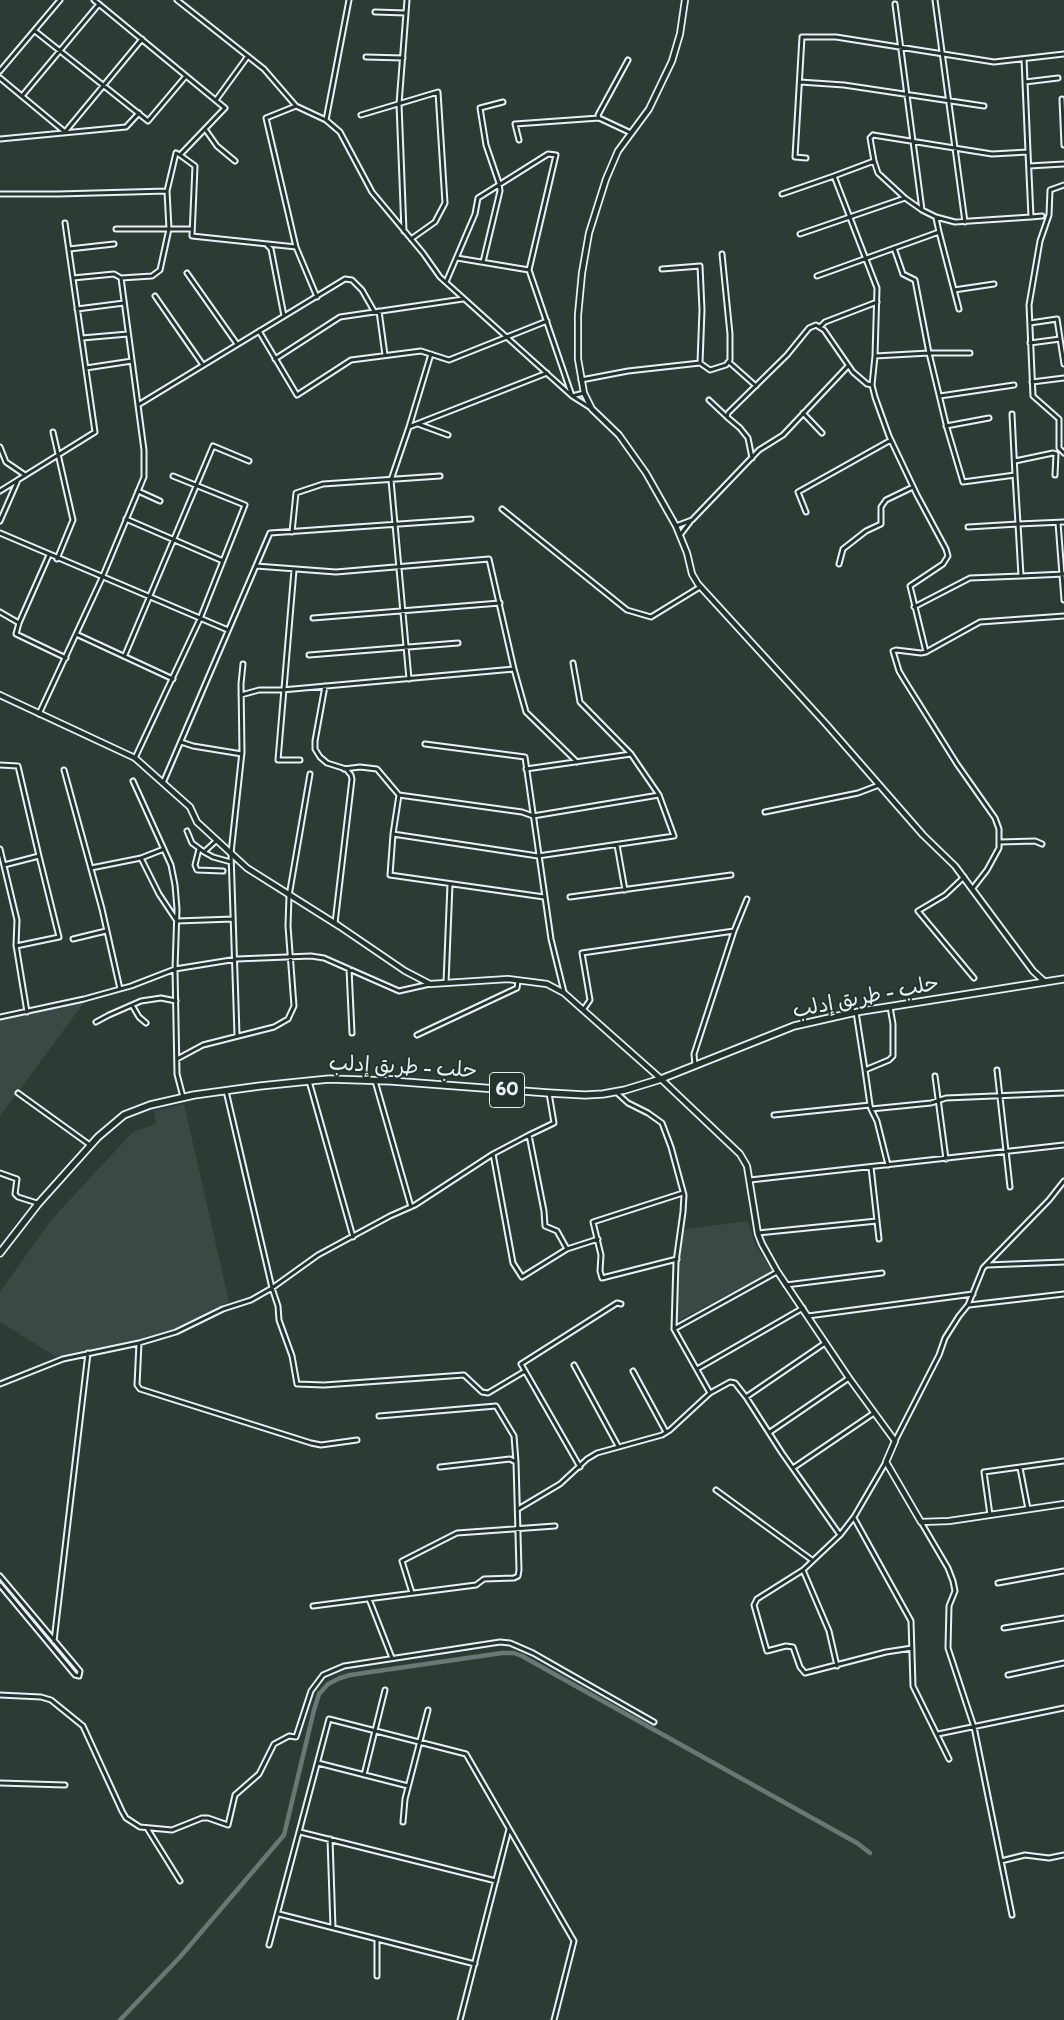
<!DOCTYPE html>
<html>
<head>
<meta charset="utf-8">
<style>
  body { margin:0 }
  canvas { display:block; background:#2e3b35 }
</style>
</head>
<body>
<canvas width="1064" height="2020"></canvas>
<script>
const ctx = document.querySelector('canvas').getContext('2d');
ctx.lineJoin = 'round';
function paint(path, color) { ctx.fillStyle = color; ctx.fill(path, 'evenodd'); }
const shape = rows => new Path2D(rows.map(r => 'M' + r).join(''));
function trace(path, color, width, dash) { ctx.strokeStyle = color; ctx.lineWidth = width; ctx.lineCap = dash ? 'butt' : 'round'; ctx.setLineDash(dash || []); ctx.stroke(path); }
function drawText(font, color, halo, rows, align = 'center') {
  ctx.font = font + ' Itim,"Playpen Sans Arabic",sans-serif'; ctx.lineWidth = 4; ctx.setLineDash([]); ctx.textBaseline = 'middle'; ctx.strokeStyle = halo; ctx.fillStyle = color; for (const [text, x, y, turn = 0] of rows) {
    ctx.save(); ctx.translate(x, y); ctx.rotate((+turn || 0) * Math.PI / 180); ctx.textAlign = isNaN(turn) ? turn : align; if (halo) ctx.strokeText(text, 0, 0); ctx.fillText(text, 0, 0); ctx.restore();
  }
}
const built = shape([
  [80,1001,83,1004,0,1116,0,1019,17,1017],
  [184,1104,229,1302,173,1334,58,1358,0,1322,0,1292,52,1219,133,1132,156,1124,154,1111],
  [748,1221,755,1244,772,1271,670,1325,679,1230]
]);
const canal = shape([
  [120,2020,180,1957,284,1835,314,1710,319,1694,328,1684,340,1678,350,1675,502,1653,514,1653,522,1656,857,1843,870,1853]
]);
const minor = shape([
  [94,0,225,108,180,155,176,153,167,191,169,229,160,270,152,276,121,278],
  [177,0,264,69,296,106,326,120,340,132,372,192,423,253,440,277,572,396,584,393],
  [935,0,965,222],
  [895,4,922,210],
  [375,12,406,13],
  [35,31,148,121,186,76],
  [366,57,403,58],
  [1024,59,1028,152],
  [628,60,598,115,599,118,631,133],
  [0,71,60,0],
  [0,78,65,132,142,39],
  [800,82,844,85,984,106],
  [1025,82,1058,78],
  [22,96,99,4],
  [1062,99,1064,145],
  [216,100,248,56],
  [296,106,266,118,296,247,317,297],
  [361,115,438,92,445,203,435,222,411,239],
  [326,120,349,0],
  [205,129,217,146,235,161],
  [873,135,992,154,1028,152,1031,217,955,222,936,217,922,210,905,198,878,173,874,161,870,138,873,135],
  [0,139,126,127,139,113],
  [519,140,515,124,599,118],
  [180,155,195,166,192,236,296,247],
  [806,158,795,157,802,37,836,37,994,62,1064,54],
  [874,161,834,176,877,288,875,356,872,385,875,397,889,436,917,495,946,549,948,556,943,564,910,586,926,652],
  [1029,166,1064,164],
  [1064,185,1050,190,1049,215,1040,241,1029,305,1033,396,1059,419,1059,448,1064,453],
  [0,194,58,194,167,191],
  [782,194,834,176],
  [1031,217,1042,216],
  [936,218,939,232],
  [116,229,192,229],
  [404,231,399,104,407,0],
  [800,234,905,198],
  [267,245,271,249,284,316],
  [69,249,114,244],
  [457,258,529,270],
  [483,262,500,191,499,183,486,145,480,108,503,102],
  [187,273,237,344],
  [817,276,939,232,959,309],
  [446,282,475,214,478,198,548,154,556,155,529,270,572,396,591,408],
  [954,290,994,284],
  [155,296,203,365],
  [77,309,124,303],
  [379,311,385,355],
  [1030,323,1057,319,1064,364],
  [820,327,825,322,877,302],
  [259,331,297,395,351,360,421,351,449,360,547,321],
  [82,338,128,334],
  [1030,343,1060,339],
  [875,356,929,353,915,280,903,274,894,248],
  [275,359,340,317,463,299],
  [729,362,756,386],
  [700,363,710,370,726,365,730,360,730,334,722,254],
  [86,368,132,361],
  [581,380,628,371,700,363,702,310,700,266,662,269],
  [1032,382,1064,378],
  [940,396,1014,385],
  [709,400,727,417],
  [138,405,345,279,352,280,362,290,374,311],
  [803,413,822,433],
  [1012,414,1015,475],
  [418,424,448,435],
  [946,426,989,418],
  [409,427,431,354],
  [53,432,73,520,57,559],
  [0,447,6,462,25,475],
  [752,458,748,438,740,428,727,417,728,413,787,355,809,328,816,325,824,330,853,372,867,384,872,385],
  [1015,461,1053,453,1056,454,1055,475],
  [0,491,95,432,65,223],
  [138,491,160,501],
  [502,509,627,610,651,617,700,587],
  [806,512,798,492,891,440],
  [126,519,223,561],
  [0,521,18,480],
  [1058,523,1064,600],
  [676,526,692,520,759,450,783,435,848,366],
  [968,527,1018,524,1015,475,963,482,947,428,929,353,970,353],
  [292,532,296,493,323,484,440,476],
  [0,533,228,630],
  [680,535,690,522],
  [49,555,19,623,16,634,66,658],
  [839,564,843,549,866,531,881,524,881,507,886,500,913,487],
  [256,566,336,572,489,559,514,669,526,712,577,762],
  [294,570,278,760,300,760],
  [1021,576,1064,574],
  [914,607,970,578,1021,576,1018,524,1064,522],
  [0,612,19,623],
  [313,618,500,603],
  [76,634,173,679],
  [125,655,213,446,249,461],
  [309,655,458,643],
  [409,679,391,480,409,427,547,373],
  [325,686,315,741,315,749,320,757,327,763,346,769,351,775,352,779,335,923],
  [241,695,259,690,282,690,514,669],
  [39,714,102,578,144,477,144,450,121,278,114,274,73,278],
  [181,742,193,746,242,754],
  [425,744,525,757,551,939,564,992],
  [135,758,200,619,245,505,173,476],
  [0,765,18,766,39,856,4,865],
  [344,769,360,767,377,769,399,795,522,812,533,816,659,795],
  [526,769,631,754],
  [64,770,102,909,120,989],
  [133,781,171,865,175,885,177,909,175,969,177,1074,183,1097],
  [163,783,270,533,471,519],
  [765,812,858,793,879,785],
  [187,831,192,843,204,852,213,857,231,862],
  [393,834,399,795],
  [1000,842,1035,841,1042,844],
  [617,845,625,890],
  [0,849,17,920,16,945,27,1012],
  [164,849,141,858,159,894,177,921,233,919],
  [199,849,195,865,197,870,223,871],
  [204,852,217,840],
  [91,868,141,858],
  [964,877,945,895,918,911,974,978],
  [973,888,987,870,999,848,999,829,995,818,957,764,905,681,899,671,893,651,896,650,921,653,926,652,980,622,1064,616],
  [544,897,390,875,393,834,538,856,674,836,659,795,631,754,580,702,573,663],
  [570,897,731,875],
  [73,939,106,931],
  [16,946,59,937,39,856],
  [349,969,352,1033],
  [446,983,450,884],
  [132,1005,139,1017,146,1023],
  [583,1010,590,1000,582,953,734,931],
  [856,1012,865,1070],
  [0,1017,84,999,131,986,175,969,237,959,311,956,324,958,399,991,430,984],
  [96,1022,109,1015,141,1001,161,998,176,1001],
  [237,1035,231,853,242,752,241,684,243,664],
  [417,1035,517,988,518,981],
  [177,1059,203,1045,274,1027,288,1019,294,1006,288,926,289,896,310,774],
  [695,1065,694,1054,734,931,747,899],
  [997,1070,1010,1187],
  [935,1076,946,1159],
  [309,1081,353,1237],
  [375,1081,411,1207],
  [226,1091,272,1288,278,1306,279,1320,292,1356,297,1384,324,1385,464,1375,482,1392,488,1393,525,1371],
  [616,1092,628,1103,648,1113,662,1123,671,1147,684,1195,683,1212,676,1262,674,1329,710,1393],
  [18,1093,90,1145],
  [870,1105,865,1070,889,1060,893,1056,893,1024,890,1007],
  [871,1109,877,1121,888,1165],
  [774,1115,870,1105,871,1109,931,1103,946,1098,1064,1093],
  [493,1154,513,1263,522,1277,567,1249,557,1231,545,1226,544,1211,529,1135,554,1123,549,1093],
  [871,1167,877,1221],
  [0,1173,17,1179,15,1194,18,1197,37,1203],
  [750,1180,1064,1145],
  [758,1233,877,1221,879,1239],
  [567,1249,598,1239],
  [677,1259,602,1278,600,1271,601,1255,593,1222,683,1193],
  [987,1265,1064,1262],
  [786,1285,882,1273],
  [969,1305,1064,1294],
  [808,1316,973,1294],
  [674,1329,777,1272],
  [139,1343,137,1385,140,1389,311,1443,321,1445,357,1440],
  [574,1365,618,1446],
  [697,1369,803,1308],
  [633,1371,666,1432],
  [0,1384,63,1359,139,1343,176,1332,223,1309,251,1300,272,1288,318,1255,390,1216,415,1205,493,1154,529,1135],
  [746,1397,825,1343],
  [379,1416,496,1406,514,1436,516,1462],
  [770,1432,849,1378],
  [895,1441,939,1355,945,1338,959,1316,968,1305,983,1268,1049,1200,1064,1181],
  [886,1462,854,1517,840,1535,803,1570,757,1599,754,1605,767,1651,786,1646,793,1647,800,1667,805,1673,886,1652,912,1648],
  [580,1467,521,1364,617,1303,621,1304],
  [793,1468,874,1413],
  [1020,1468,1028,1509],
  [716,1490,812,1560],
  [518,1509,560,1484,587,1459,597,1453,662,1435,670,1430,710,1393,730,1382,735,1383,746,1397,782,1453,840,1535],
  [990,1515,984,1472,1064,1461],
  [854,1518,911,1621,913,1686,949,1759],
  [921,1522,948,1568,953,1581,955,1591,949,1606,948,1648,974,1727,1012,1915],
  [803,1570,829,1631,837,1666],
  [0,1576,80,1671,79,1676,75,1675,0,1585],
  [998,1583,1064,1571],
  [412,1593,402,1561,457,1533,555,1526],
  [369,1599,392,1658],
  [313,1606,476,1585,484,1579,514,1578,518,1576,519,1570,516,1462,510,1459,440,1467],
  [1004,1628,1064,1618],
  [54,1641,88,1353],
  [1008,1675,1064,1663],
  [0,1695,41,1697,51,1700,83,1726,122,1811,126,1818,140,1827,172,1830,202,1818,208,1818,228,1825,235,1795,259,1774,274,1744,289,1736,296,1737,311,1691,323,1675,344,1666,500,1642,510,1643,533,1653,654,1722],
  [938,1734,1064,1708],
  [318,1763,408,1786],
  [364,1775,385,1690],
  [0,1783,65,1785],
  [403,1822,405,1799,428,1710],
  [147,1828,180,1881],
  [300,1832,496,1881],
  [330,1839,333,1928],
  [1001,1861,1025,1855,1049,1858,1064,1855],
  [279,1914,475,1964],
  [377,1939,377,1976],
  [269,1945,329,1719,466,1754,574,1941,554,2020],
  [460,2020,509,1829]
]);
const tertiary = shape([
  [685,0,680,34,672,61,649,109,618,151,606,179,589,233,582,273,578,315,578,359,584,393,592,409,619,435,646,473,676,526,687,553,692,574,698,584,826,724,923,835,955,866,1033,971,1045,982],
  [0,695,135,758,190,807,197,822,247,868,339,926,405,971,430,984,508,979,547,984,564,993,661,1079,740,1154,747,1166,758,1234,762,1244,777,1271,849,1378,895,1441,886,1462,921,1522,949,1521,1064,1504]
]);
const trunk = shape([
  [0,1253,38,1204,98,1137,124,1115,150,1105,194,1095,260,1086,329,1079,391,1081,549,1093,585,1095,603,1094,625,1090,661,1079,794,1026,856,1012,1064,979]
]);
const shields = [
  [507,1090,35]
];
const shieldNames = [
  ["60",507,1090]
];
const streetNames = [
  ["حلب - طريق إدلب",866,998,-11],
  ["حلب - طريق إدلب",403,1068,3]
];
paint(built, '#3b4843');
trace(canal, '#6b7775', 4.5);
trace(minor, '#e8f1f8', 7);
trace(tertiary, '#e8f1f8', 8);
trace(trunk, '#e8f1f8', 9);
trace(minor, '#26332d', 3);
trace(tertiary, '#26332d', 4.5);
trace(trunk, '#26332d', 5.5);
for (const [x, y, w] of shields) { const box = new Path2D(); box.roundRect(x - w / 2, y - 17.5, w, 35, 4); ctx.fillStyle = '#26332d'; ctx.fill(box); trace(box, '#e8f1f8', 1); }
drawText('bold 20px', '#e8f1f8', null, shieldNames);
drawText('21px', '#e8f1f8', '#26332d', streetNames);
</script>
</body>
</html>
